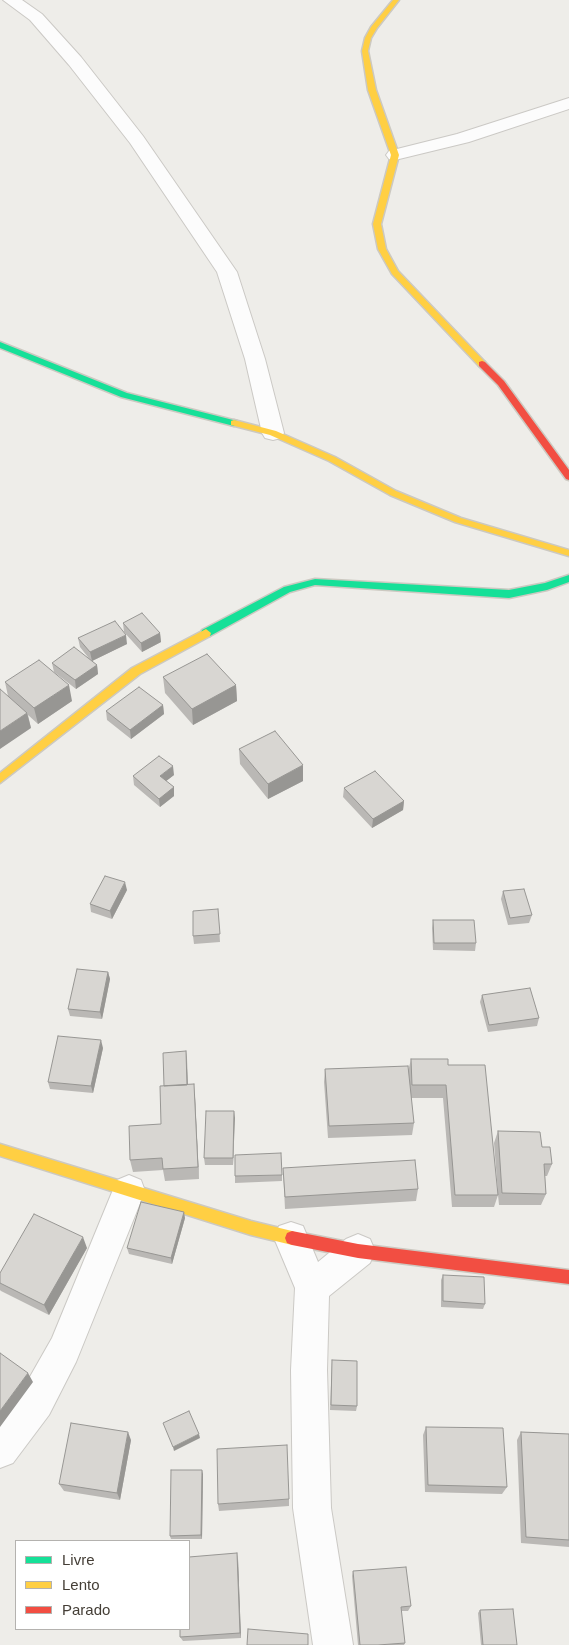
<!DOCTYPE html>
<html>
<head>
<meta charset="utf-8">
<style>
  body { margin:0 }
  #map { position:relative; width:569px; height:1645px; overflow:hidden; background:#eeede9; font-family:Helvetica,sans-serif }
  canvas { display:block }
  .legend { position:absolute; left:15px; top:1540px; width:175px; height:90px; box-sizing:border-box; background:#fff; border:1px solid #b4b2af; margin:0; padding:6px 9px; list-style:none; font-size:15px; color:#443e36 }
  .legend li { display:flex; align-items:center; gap:10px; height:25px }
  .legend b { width:25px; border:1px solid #b4b2af }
</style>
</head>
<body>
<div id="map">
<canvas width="569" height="1645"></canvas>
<ul class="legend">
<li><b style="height:6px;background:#16e098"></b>Livre</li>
<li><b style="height:6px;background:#ffcf43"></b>Lento</li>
<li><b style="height:6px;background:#f24e42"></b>Parado</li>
</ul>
</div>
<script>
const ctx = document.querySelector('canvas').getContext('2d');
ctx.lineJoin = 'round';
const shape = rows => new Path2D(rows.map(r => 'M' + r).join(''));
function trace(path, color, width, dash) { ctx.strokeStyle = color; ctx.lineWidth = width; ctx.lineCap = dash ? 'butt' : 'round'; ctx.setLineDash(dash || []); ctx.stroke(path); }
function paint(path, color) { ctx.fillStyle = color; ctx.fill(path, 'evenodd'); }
const street = shape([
  [3,0,22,0,42,14,81,57,143,136,237,272,265,359,284,433,281,438,273,440,265,438,262,433,245,359,217,272,130,143,69,65,30,20,3,0],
  [569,98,569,109,469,142,395,160,389,159,386,155,389,151,457,134,569,98],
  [129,1175,141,1180,145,1191,76,1362,49,1415,13,1463,0,1468,0,1420,23,1389,52,1338,117,1180,129,1175],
  [291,1222,303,1226,318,1262,346,1239,358,1234,370,1239,375,1251,370,1263,329,1296,327,1370,331,1508,353,1645,313,1645,293,1508,291,1370,295,1288,274,1238,279,1226,291,1222]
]);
const fast = shape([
  [0,342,127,393,237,421,238,423,234,426,121,397,0,348,0,342],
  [569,575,569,582,547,590,509,598,315,585,290,592,210,636,202,636,201,633,202,630,284,587,315,579,509,590,545,583,569,575]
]);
const slow = shape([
  [393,0,399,0,377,28,371,38,368,51,376,90,399,155,381,224,386,249,398,271,485,362,485,366,482,367,479,366,392,274,378,249,373,224,391,155,368,90,362,51,365,38,371,27,393,0],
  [234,420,276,431,335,457,396,491,461,518,569,550,569,556,455,522,390,495,329,461,270,435,231,425,231,421,234,420],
  [206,629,211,633,210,636,140,674,0,783,0,773,132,668,206,629],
  [0,1144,251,1221,292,1231,297,1233,299,1238,297,1243,292,1245,251,1235,0,1156,0,1144]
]);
const jam = shape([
  [482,361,485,362,504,381,569,470,569,480,566,479,498,385,479,366,479,362,482,361],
  [292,1231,358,1244,569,1270,569,1284,358,1258,292,1245,287,1243,285,1238,287,1233,292,1231]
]);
const wall = shape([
  [123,623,160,633,161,642,142,652,124,632],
  [78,638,127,644,92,661,97,665,98,674,76,689,54,672,52,663,91,661,80,647],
  [163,677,236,685,237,701,193,725,165,693],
  [5,682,72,701,38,724,28,715,31,728,8,696],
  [163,705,164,714,131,739,107,720,106,711],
  [239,749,303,781,268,799,240,764],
  [174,775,166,781,174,787,174,796,160,807,134,785,133,776],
  [344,788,404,801,403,810,372,828,343,797],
  [127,890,112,919,91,912,90,904],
  [503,891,532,915,529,923,508,925,501,899],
  [218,909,220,942,194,944,193,936],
  [433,920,476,943,475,951,433,950,432,928],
  [108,972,110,979,102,1019,70,1016,68,1009],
  [482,995,539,1018,537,1026,488,1032,480,1002],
  [103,1048,93,1093,50,1089,48,1082],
  [186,1051,188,1085,195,1097,199,1179,165,1181,163,1170,133,1172,130,1160,161,1124,164,1086],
  [411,1059,448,1065,498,1192,494,1143,498,1131,542,1147,552,1164,547,1176,545,1176,546,1194,541,1205,499,1205,498,1195,494,1207,452,1207,443,1098,411,1098,414,1123,412,1135,328,1138,324,1082,325,1069,408,1072],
  [234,1111,233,1165,205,1165,204,1158],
  [283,1168,418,1189,416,1201,285,1209],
  [282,1175,282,1181,235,1183,235,1176],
  [185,1218,172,1264,129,1254,127,1248],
  [87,1248,49,1315,1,1291,0,1290,0,1273],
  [443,1275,485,1304,483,1309,441,1307,441,1280],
  [332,1360,357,1406,356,1411,330,1410],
  [426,1427,507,1487,502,1494,425,1492,423,1435],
  [521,1432,569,1434,569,1547,521,1543,517,1440],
  [131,1440,120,1500,64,1491,59,1484],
  [203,1474,202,1539,171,1539,170,1536],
  [289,1499,289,1506,219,1511,218,1504],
  [238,1559,241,1638,183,1641,180,1637],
  [353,1571,411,1606,408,1611,401,1611,405,1643,404,1645,358,1645,352,1576],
  [480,1610,517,1645,481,1645,478,1613]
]);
const shadedWall = shape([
  [160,633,161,642,142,652,141,643],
  [126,635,127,644,92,661,90,652],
  [97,665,98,674,76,689,75,680],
  [69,685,72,701,38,724,34,708],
  [236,685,237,701,193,725,192,709],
  [163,705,164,714,131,739,130,730],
  [27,713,31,728,0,749,0,731],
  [303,765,303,781,268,799,268,784],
  [173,766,174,775,161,785,160,776],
  [174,787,174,796,160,807,159,799],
  [404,801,403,810,372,828,373,819],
  [125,882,127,890,112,919,110,911],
  [108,972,110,979,102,1019,100,1012],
  [101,1040,103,1048,93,1093,91,1086],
  [186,1051,187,1058,188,1096,187,1089],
  [194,1084,195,1097,199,1179,198,1167],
  [234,1111,235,1118,233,1165,233,1158],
  [184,1212,185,1218,172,1264,171,1258],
  [83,1237,87,1248,49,1315,44,1305],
  [28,1373,33,1382,0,1427,0,1411],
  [128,1432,131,1440,120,1500,117,1493],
  [199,1434,200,1438,174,1451,173,1447],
  [202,1470,203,1474,202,1539,201,1535],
  [237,1553,238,1559,241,1638,240,1633]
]);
const building = shape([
  [142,613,160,633,141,643,123,623,142,613],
  [115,621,126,635,90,652,78,638,115,621],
  [74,647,97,665,75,680,52,663,74,647],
  [207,654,236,685,192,709,163,677,207,654],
  [39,660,69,685,34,708,5,682,39,660],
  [139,687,163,705,130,730,106,711,139,687],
  [0,689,27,713,0,731,0,689],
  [275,731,303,765,268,784,239,749,275,731],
  [159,756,173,766,160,776,174,787,159,799,133,776,159,756],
  [375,771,404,801,373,819,344,788,375,771],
  [105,876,125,882,110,911,90,904,105,876],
  [524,889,532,915,510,918,503,891,524,889],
  [218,909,220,934,193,936,193,911,218,909],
  [433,920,474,920,476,943,434,943,433,920],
  [77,969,108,972,100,1012,68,1009,77,969],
  [530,988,539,1018,489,1025,482,995,530,988],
  [58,1036,101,1040,91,1086,48,1082,58,1036],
  [186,1051,187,1085,164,1086,163,1053,186,1051],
  [411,1059,448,1059,448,1065,485,1065,498,1195,455,1195,446,1085,412,1085,411,1059],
  [408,1066,414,1123,329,1126,325,1069,408,1066],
  [194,1084,198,1167,163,1169,162,1158,130,1160,129,1126,161,1124,160,1086,194,1084],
  [206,1111,234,1111,233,1158,204,1158,206,1111],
  [498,1131,540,1132,542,1147,550,1147,552,1164,544,1164,546,1194,502,1193,498,1131],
  [281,1153,282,1175,235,1176,235,1155,281,1153],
  [415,1160,418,1189,285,1197,283,1168,415,1160],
  [141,1202,184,1212,171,1258,127,1248,141,1202],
  [34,1214,83,1237,44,1305,0,1283,0,1273,34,1214],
  [443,1275,484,1277,485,1304,443,1301,443,1275],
  [0,1353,28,1373,0,1411,0,1353],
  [332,1360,357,1361,357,1406,331,1405,332,1360],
  [189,1411,199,1434,173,1447,163,1423,189,1411],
  [71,1423,128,1432,117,1493,59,1484,71,1423],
  [426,1427,503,1428,507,1487,428,1485,426,1427],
  [521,1432,569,1434,569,1540,526,1537,521,1432],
  [287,1445,289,1499,218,1504,217,1449,287,1445],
  [171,1470,202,1470,201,1535,170,1536,171,1470],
  [237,1553,240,1633,180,1637,180,1629,189,1629,189,1557,237,1553],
  [406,1567,411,1606,401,1607,405,1643,378,1645,360,1645,353,1571,406,1567],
  [513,1609,517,1645,483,1645,480,1610,513,1609],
  [248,1629,308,1634,308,1645,247,1645,248,1629]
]);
trace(street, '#cbc9c5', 2);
trace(fast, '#ccc9c1', 3);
trace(slow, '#ccc9c1', 3);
trace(jam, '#ccc9c1', 3);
paint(street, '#fcfcfc');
paint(fast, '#16e098');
paint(slow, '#ffcf43');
paint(jam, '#f24e42');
paint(wall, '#bab8b5');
paint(shadedWall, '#979693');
paint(building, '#d8d6d2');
trace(building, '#979693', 1);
</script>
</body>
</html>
